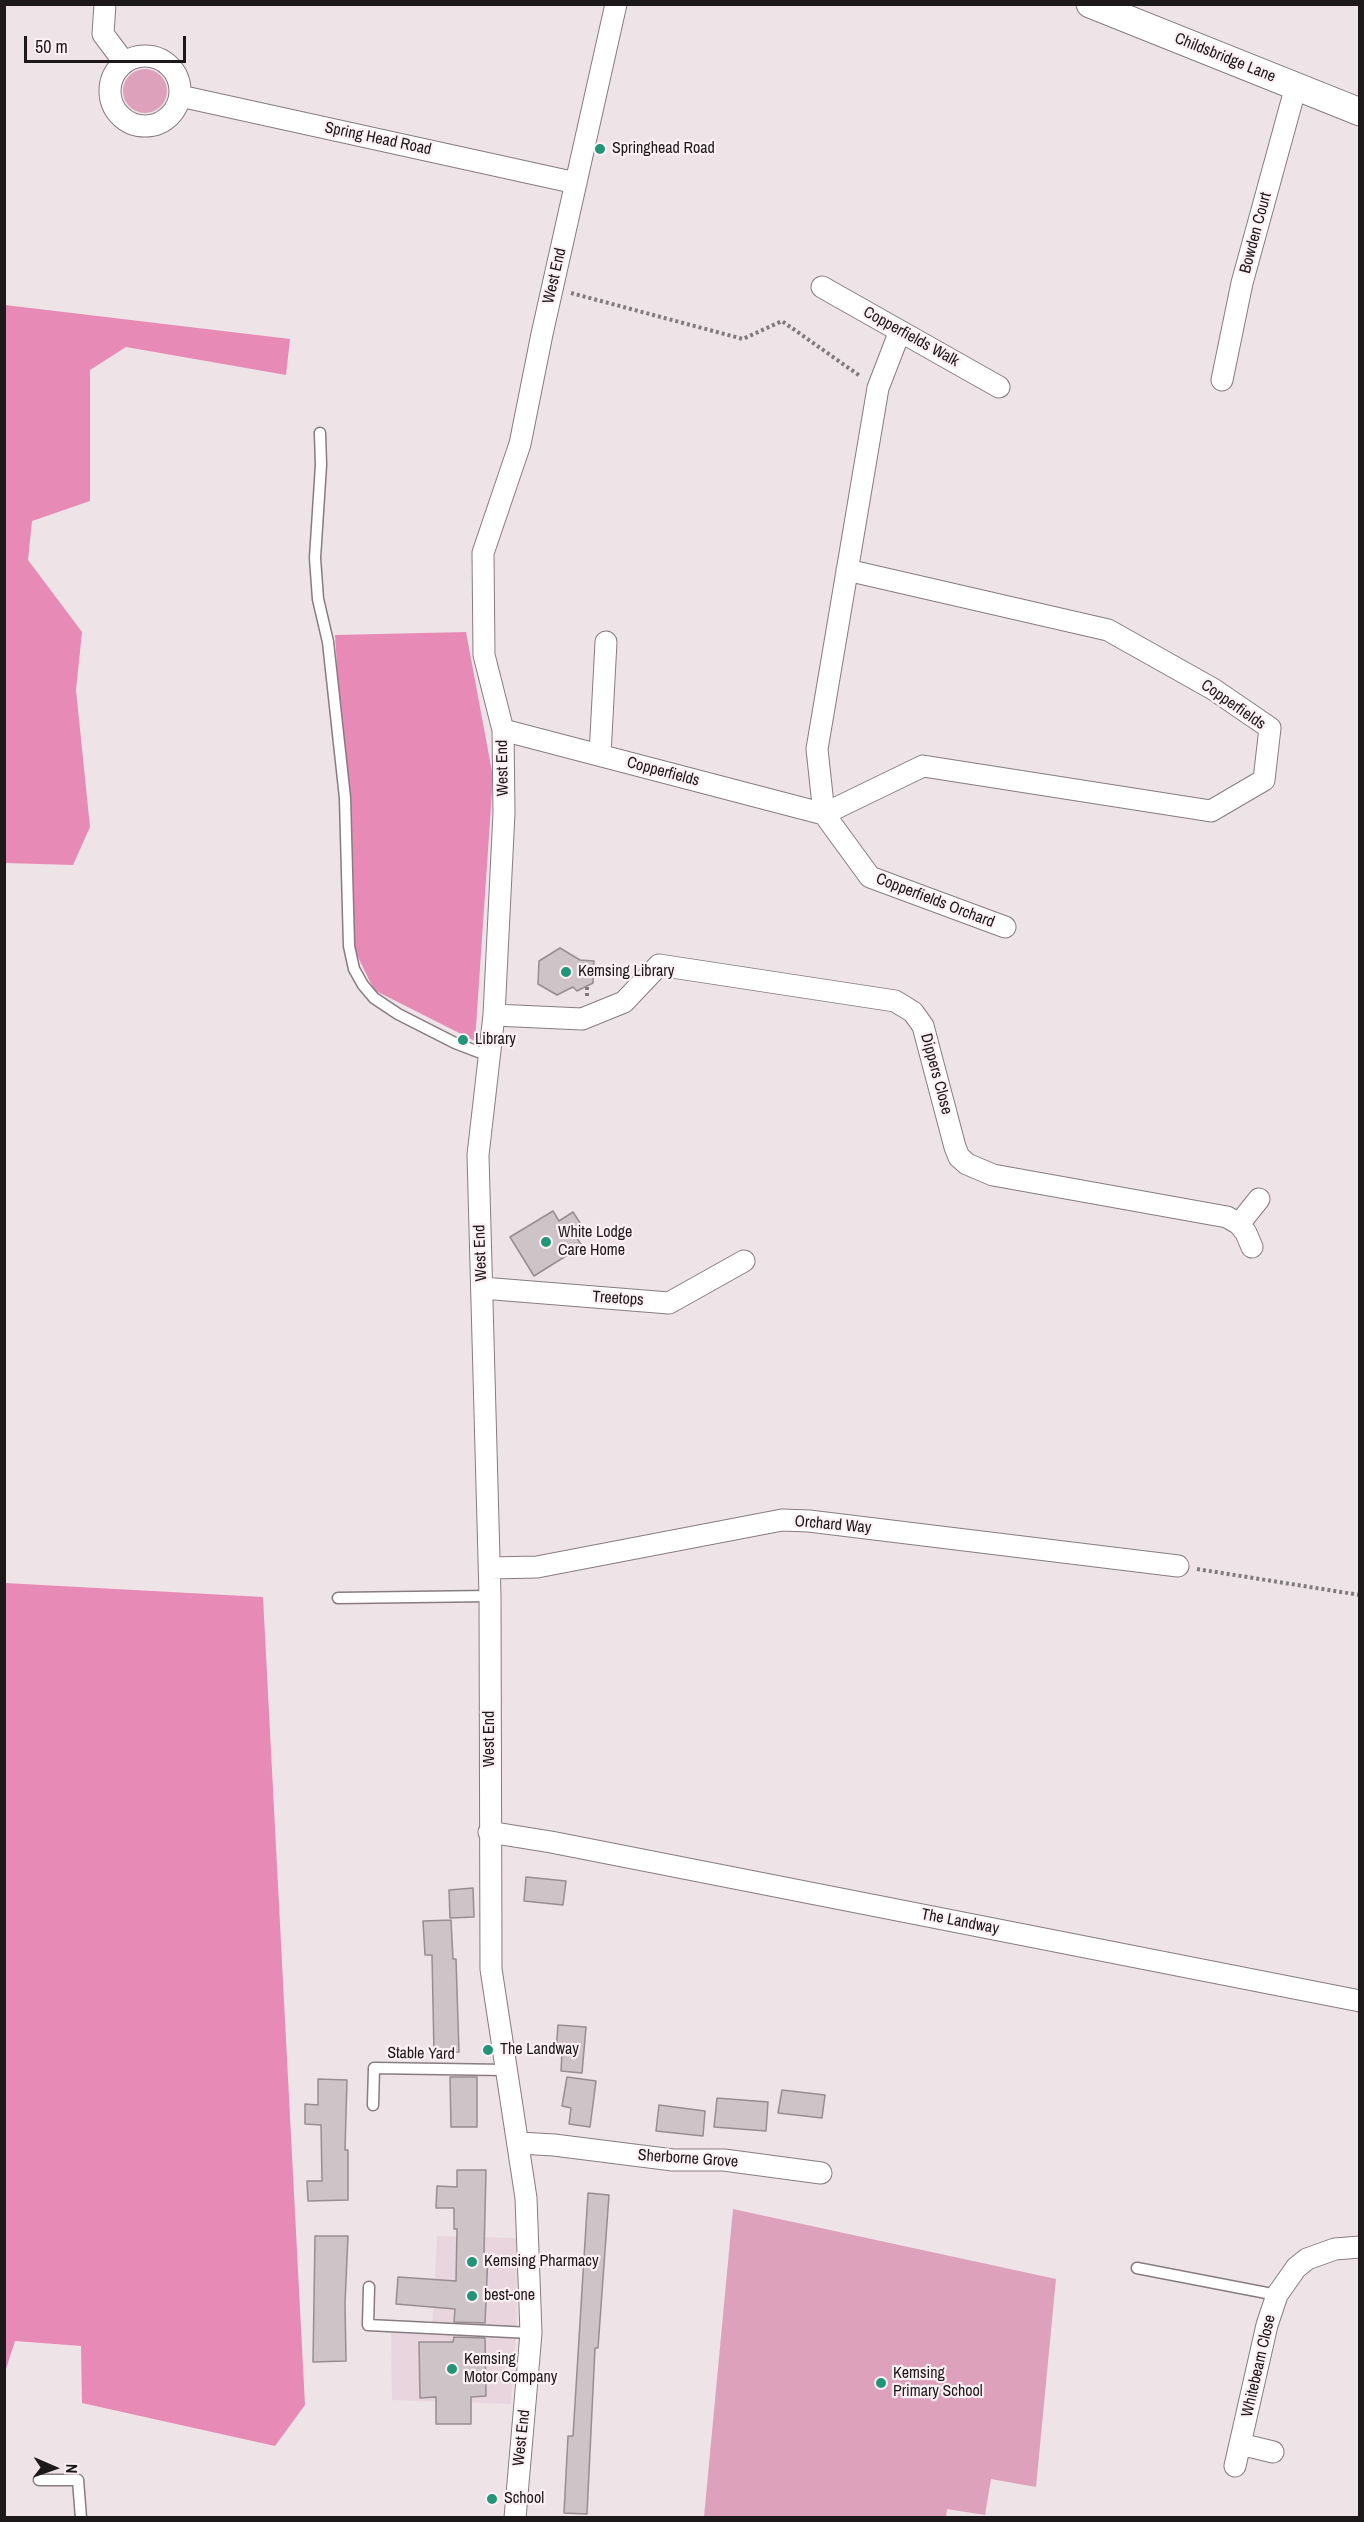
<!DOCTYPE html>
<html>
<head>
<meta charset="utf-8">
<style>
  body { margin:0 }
  #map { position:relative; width:1364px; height:2522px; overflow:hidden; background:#eee3e7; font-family:"Archivo Narrow",sans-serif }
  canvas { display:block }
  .frame { position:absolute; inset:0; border:6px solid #1d191b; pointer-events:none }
  .north { position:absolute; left:24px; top:2438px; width:60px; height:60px; -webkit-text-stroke:4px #fcf0f5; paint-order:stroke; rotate:92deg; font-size:16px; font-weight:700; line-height:24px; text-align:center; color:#1d191b }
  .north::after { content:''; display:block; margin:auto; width:21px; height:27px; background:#1d191b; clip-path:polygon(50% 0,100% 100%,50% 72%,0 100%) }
  .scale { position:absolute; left:24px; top:36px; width:162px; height:27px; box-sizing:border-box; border:3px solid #1d191b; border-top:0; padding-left:8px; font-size:18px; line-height:21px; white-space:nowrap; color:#1d191b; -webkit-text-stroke:4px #fcf0f5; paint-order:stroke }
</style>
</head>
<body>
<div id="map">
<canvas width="1364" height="2522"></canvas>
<div class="frame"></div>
<div class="north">N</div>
<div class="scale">50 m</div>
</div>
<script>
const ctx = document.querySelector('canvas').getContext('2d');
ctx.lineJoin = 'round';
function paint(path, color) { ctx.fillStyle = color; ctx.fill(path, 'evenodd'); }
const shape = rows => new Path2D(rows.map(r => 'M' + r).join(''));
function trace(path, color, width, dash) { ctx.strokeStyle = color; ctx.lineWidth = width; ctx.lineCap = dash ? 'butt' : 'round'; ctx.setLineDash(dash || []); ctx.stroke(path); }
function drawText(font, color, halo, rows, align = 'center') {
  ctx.font = font + ' "Archivo Narrow",sans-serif'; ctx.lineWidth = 4.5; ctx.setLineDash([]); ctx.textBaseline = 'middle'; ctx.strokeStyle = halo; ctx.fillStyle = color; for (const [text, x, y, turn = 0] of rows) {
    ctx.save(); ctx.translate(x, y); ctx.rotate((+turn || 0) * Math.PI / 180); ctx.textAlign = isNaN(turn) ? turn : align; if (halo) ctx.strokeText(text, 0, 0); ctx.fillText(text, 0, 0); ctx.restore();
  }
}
const built = shape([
  [437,2236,516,2238,517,2321,511,2404,392,2400,391,2332,432,2333]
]);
const green = shape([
  '123 91a22 22 0 1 1 44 0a22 22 0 1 1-44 0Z',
  [733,2209,1056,2279,1036,2487,991,2479,985,2515,947,2509,946,2518,704,2517]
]);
const forest = shape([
  [5,305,290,339,286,375,126,347,90,370,90,501,32,521,28,560,82,632,76,690,90,827,73,865,5,863],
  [466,632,493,777,475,1041,374,990,355,951,335,635],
  [5,1583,263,1597,305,2405,275,2446,82,2403,81,2346,15,2341,5,2372]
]);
const building = shape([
  [560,948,580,960,594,961,593,983,577,991,573,987,557,995,538,984,539,961,560,948],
  [553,1211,559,1221,573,1212,584,1229,575,1235,582,1246,534,1276,510,1237,553,1211],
  [526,1877,566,1881,563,1905,524,1901,526,1877],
  [473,1888,474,1917,450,1918,449,1890,473,1888],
  [451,1920,453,1959,456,1959,459,2052,434,2053,432,1955,425,1955,423,1921,451,1920],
  [558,2025,586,2027,582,2073,561,2071,562,2052,556,2051,558,2025],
  [450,2077,477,2077,477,2127,451,2127,450,2077],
  [567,2077,596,2081,590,2127,569,2124,571,2108,562,2106,567,2077],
  [318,2079,347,2080,345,2150,348,2150,348,2200,308,2201,307,2181,322,2181,321,2125,305,2124,305,2104,318,2105,318,2079],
  [782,2090,825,2095,822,2118,778,2113,782,2090],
  [717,2098,768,2102,766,2131,714,2127,717,2098],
  [659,2105,705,2111,703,2136,656,2131,659,2105],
  [457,2170,486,2170,484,2254,488,2254,485,2323,454,2322,455,2309,396,2304,398,2277,456,2281,457,2229,454,2229,454,2208,436,2208,437,2186,457,2187,457,2170],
  [588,2193,609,2195,598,2348,595,2348,587,2514,564,2513,568,2436,573,2436,588,2193],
  [315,2236,348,2236,345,2303,346,2361,313,2362,315,2236],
  [454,2337,485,2338,486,2396,471,2397,471,2424,436,2424,436,2397,420,2398,419,2342,453,2342,454,2337]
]);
const path = shape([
  [571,293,743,339,782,321,860,376],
  [587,996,587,986],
  [1197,1569,1360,1595]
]);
const service = shape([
  [320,433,321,465,315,558,318,599,328,642,345,798,349,946,354,969,363,985,374,998,398,1014,455,1043,489,1056],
  [338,1598,490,1596],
  [373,2105,374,2068,505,2070],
  [1137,2268,1277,2295],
  [369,2287,368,2325,531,2333],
  [39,2480,78,2480,81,2518]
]);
const minor = shape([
  [105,4,103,34,124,62],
  '110 91a35 35 0 1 1 70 0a35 35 0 1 1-70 0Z',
  [180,96,576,183],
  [822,287,999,387],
  [1222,380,1242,283,1296,86],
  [847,570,1108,630,1213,689,1270,728,1264,780,1211,811,923,766,824,814,870,877,1005,927],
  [503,730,824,814,817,749,878,388,900,331],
  [600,755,606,642],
  [494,1015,582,1019,624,1002,659,965,895,1001,913,1012,923,1026,955,1147,959,1157,967,1164,993,1175,1227,1217,1239,1224,1246,1233,1252,1247],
  [1239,1224,1259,1199],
  [482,1288,669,1303,744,1261],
  [490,1568,537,1567,782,1520,809,1521,1178,1566],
  [489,1832,551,1842,1360,2001],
  [519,2143,554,2145,673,2160,724,2160,821,2173],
  [1240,2444,1273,2452],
  [1235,2466,1267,2325,1277,2295,1296,2268,1307,2259,1335,2249,1360,2247],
  [515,2518,531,2333,526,2198,491,1969,490,1596,478,1155,494,1015,504,813,503,730,484,655,483,553,520,444,542,334,616,4]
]);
const tertiary = shape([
  [1090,4,1360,112]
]);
const markers = [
  [600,149,6,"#229477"],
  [566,972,6,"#229477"],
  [463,1040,6,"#229477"],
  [546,1242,6,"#229477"],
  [488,2050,6,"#229477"],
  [472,2262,6,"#229477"],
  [472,2296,6,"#229477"],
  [452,2369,6,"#229477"],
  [881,2383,6,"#229477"],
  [492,2499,6,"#229477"]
];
const streetNames = [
  ["Childsbridge Lane",1225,58,22],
  ["Spring Head Road",378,139,12],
  ["Bowden Court",1256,233,-75],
  ["West End",555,276,-77],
  ["Copperfields Walk",911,337,29],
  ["Copperfields",1233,705,35],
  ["West End",503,768,-91],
  ["Copperfields",663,772,15],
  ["Copperfields Orchard",935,901,21],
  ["Dippers Close",936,1074,75],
  ["West End",481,1253,-92],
  ["Treetops",618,1299,4],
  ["Orchard Way",833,1525,5],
  ["West End",490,1739,-90],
  ["The Landway",960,1922,11],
  ["Stable Yard",421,2054,1],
  ["Sherborne Grove",688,2159,4],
  ["Whitebeam Close",1259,2366,-77],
  ["West End",522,2438,-84]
];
const poiNames = [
  ["Springhead Road",612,149],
  ["Kemsing Library",578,972],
  ["Library",475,1040],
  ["White Lodge",558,1233],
  ["Care Home",558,1251],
  ["The Landway",500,2050],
  ["Kemsing Pharmacy",484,2262],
  ["best-one",484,2296],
  ["Kemsing",464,2360],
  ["Motor Company",464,2378],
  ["Kemsing",893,2374],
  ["Primary School",893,2392],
  ["School",504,2499]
];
paint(built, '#e9d5de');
paint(green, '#dda1bc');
paint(forest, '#e88ab6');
paint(building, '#cec3c7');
trace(building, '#988d91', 1.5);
trace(service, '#877c81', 13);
trace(minor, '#877c81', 23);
trace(tertiary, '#877c81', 29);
trace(path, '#827b7e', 4, [3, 3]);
trace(service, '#fff', 10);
trace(minor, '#fff', 21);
trace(tertiary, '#fff', 27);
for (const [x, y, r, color] of markers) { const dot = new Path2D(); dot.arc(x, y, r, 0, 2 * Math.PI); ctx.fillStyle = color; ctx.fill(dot); trace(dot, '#fcf0f5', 2); }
drawText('16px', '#1d191b', '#fcf0f5', streetNames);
drawText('16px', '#1d191b', '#fcf0f5', poiNames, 'left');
</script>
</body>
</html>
